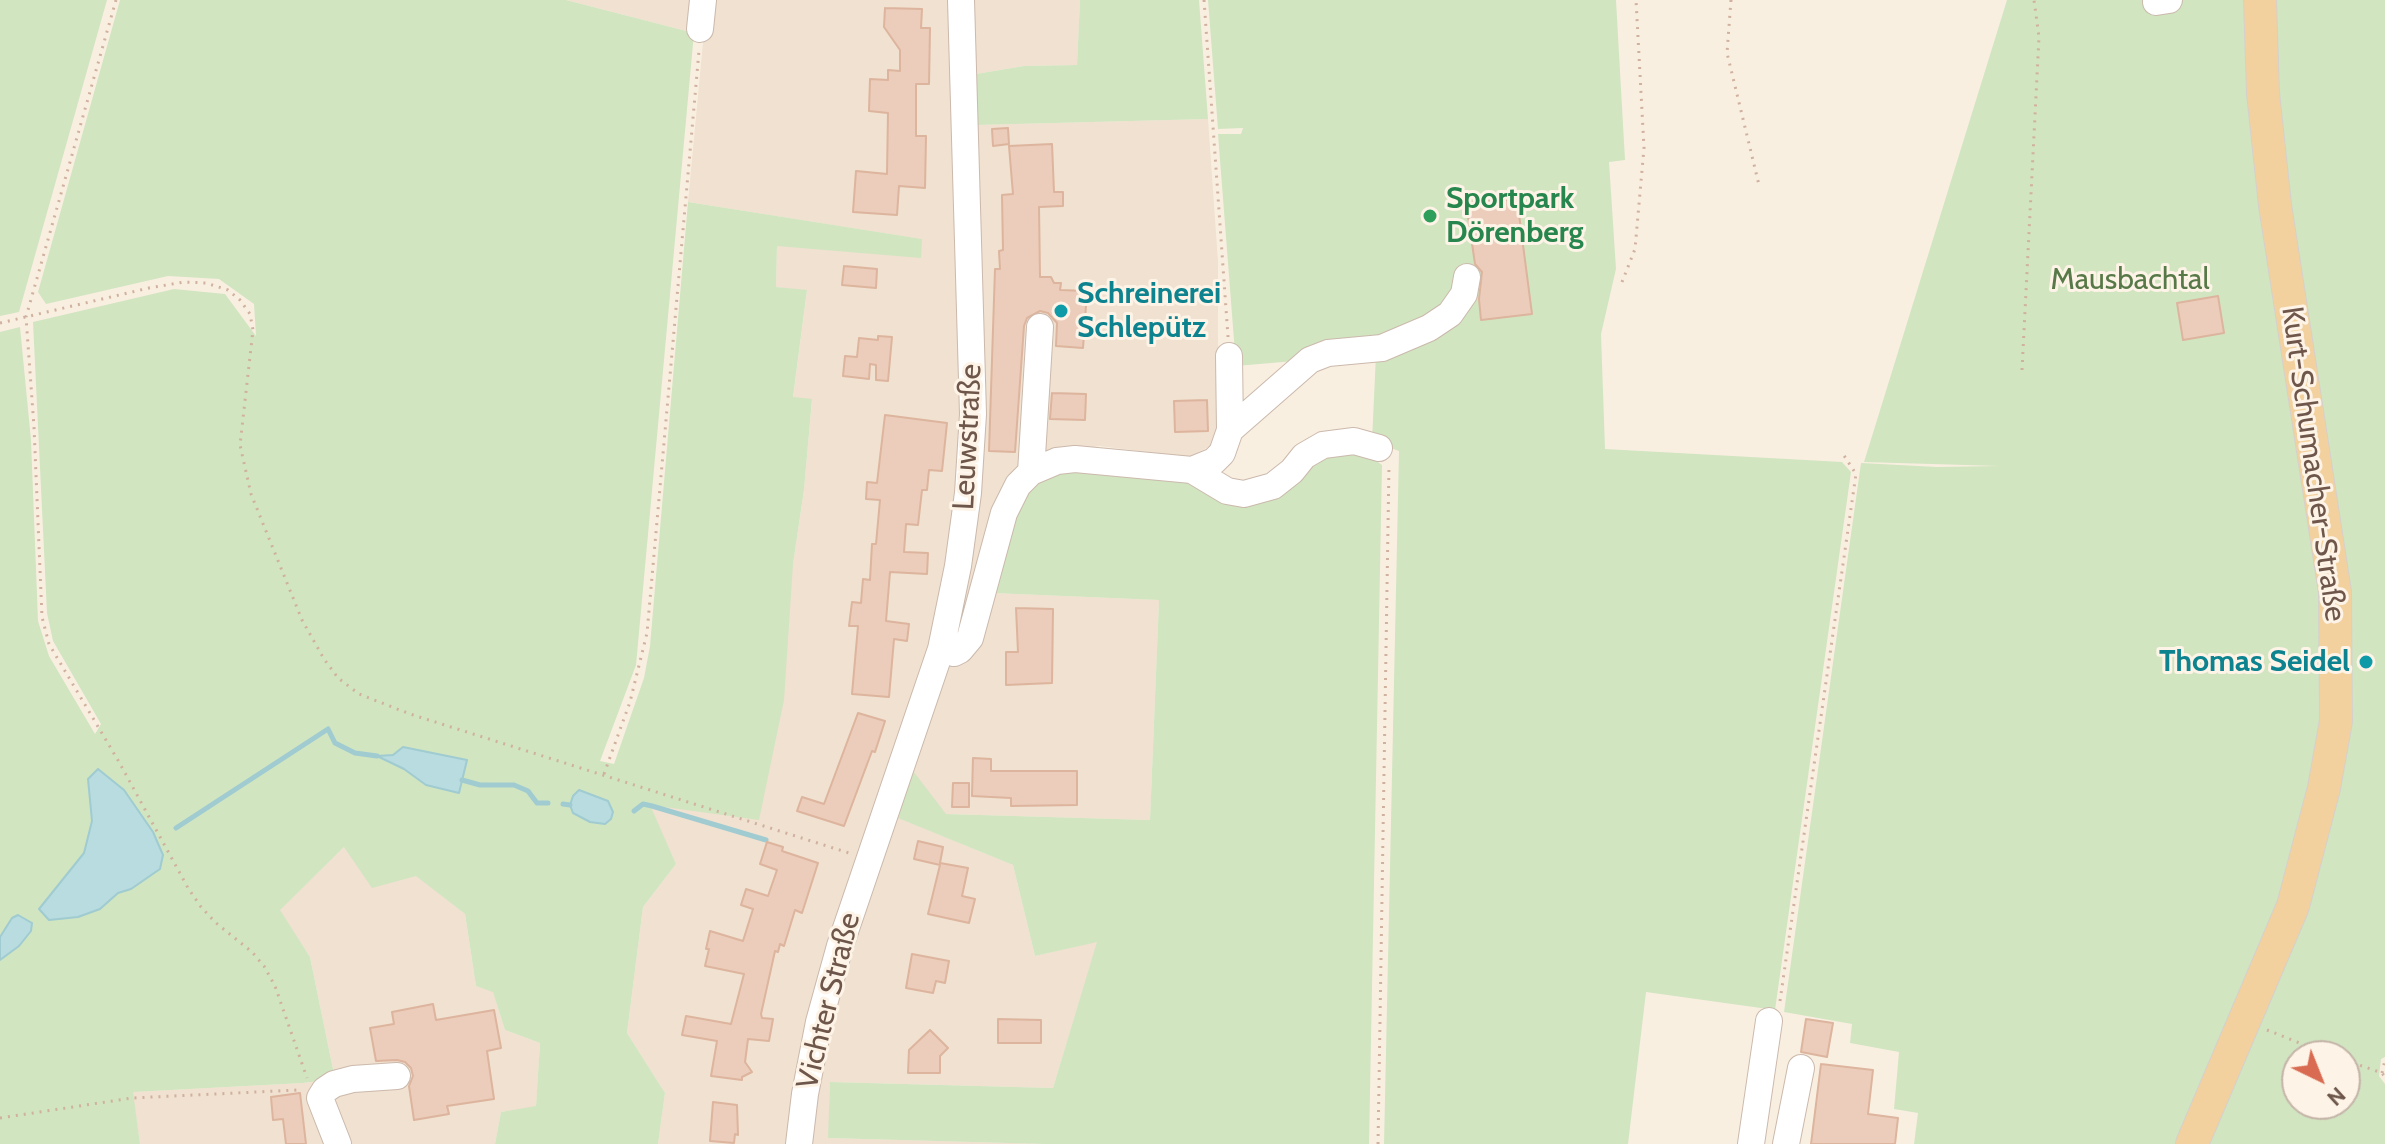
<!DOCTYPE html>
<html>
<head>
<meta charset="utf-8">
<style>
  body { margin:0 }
  #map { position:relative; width:2385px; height:1144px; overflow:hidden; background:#f9efe1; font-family:Cabin,sans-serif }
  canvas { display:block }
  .north { position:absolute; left:2281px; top:1040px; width:80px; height:80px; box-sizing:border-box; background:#fdf3e6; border:2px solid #c4b4a8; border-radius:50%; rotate:137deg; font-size:22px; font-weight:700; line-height:32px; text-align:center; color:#6e564b }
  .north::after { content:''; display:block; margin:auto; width:28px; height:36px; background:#d86b51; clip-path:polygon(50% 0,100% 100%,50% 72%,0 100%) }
</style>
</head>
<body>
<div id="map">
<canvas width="2385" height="1144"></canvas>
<div class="north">N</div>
</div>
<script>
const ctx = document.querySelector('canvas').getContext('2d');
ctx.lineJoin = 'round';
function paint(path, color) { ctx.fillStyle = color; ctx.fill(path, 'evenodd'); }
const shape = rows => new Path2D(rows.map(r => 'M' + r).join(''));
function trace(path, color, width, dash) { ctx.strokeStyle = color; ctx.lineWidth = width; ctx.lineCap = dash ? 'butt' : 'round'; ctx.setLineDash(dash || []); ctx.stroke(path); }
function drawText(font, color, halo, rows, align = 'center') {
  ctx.font = font + ' Cabin,sans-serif'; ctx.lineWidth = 6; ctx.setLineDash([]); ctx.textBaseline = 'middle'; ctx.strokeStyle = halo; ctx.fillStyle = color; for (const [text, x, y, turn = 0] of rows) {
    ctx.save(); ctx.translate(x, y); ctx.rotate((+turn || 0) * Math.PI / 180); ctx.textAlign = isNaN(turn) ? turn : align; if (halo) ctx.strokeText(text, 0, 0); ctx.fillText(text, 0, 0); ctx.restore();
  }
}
const residential = shape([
  [566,0,697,0,694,33],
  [707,0,948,0,957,201,956,263,976,266,977,125,1208,119,1218,262,1218,442,1189,457,1099,446,1036,456,992,593,1159,600,1150,820,946,814,899,818,1013,865,1035,956,1098,941,1053,1088,830,1082,829,1138,1045,1144,658,1144,665,1093,627,1033,643,907,676,864,649,805,793,564,804,490,812,400,793,398,807,291,776,287,777,245,921,257,921,239,688,202],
  [970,0,1080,0,1077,65,1024,66,976,74],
  [345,846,416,875,465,914,476,986,493,991,505,1030,540,1043,536,1107,501,1112,495,1144,140,1144,132,1092,303,1083,335,1079,310,957,279,910]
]);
const green = shape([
  [0,0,107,0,19,312,0,316],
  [120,0,566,0,694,33,636,665,600,761,614,764,644,678,650,646,688,202,922,239,921,258,777,246,776,287,807,290,793,397,812,399,804,490,793,564,784,700,759,820,650,805,676,864,643,907,627,1033,665,1093,658,1144,495,1144,501,1112,536,1106,540,1043,505,1030,493,992,476,986,465,914,416,876,372,888,344,847,280,910,310,957,335,1079,303,1083,133,1092,140,1144,0,1144,0,332,20,327,31,440,38,621,49,656,95,734,101,724,53,641,47,613,33,322,174,289,225,294,256,336,254,304,219,279,168,276,46,304,38,292],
  [1080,0,1199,0,1208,119,977,125,976,74,1024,66,1077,65],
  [1208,0,1616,0,1625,160,1609,162,1616,269,1601,334,1605,449,1842,462,1851,472,1775,1010,1646,992,1628,1144,1384,1144,1399,451,1372,441,1376,354,1236,366,1218,134,1241,134,1243,128,1218,129],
  [2007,0,2385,0,2385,1057,2381,1059,2379,1076,2385,1084,2385,1144,1914,1144,1918,1113,1894,1109,1899,1052,1850,1043,1852,1024,1784,1012,1861,463,1937,467,1999,466,1864,462],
  [2297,1056,2345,1056,2345,1104,2297,1104],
  [1359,448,1382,465,1369,1144,1045,1144,828,1138,830,1082,1053,1088,1097,942,1035,956,1013,865,898,818,913,771,946,814,1150,820,1159,600,992,593,1012,516,1031,485,1071,468,1197,481,1236,500,1311,458]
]);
const water = shape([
  [403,747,467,760,459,793,426,785,404,769,377,756,393,755,403,747],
  [98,769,124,790,153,832,163,855,160,869,131,889,118,893,100,909,78,917,49,920,39,909,84,853,92,821,88,779,98,769],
  [579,790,608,801,613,812,611,819,605,824,590,822,573,813,570,805,573,796,579,790],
  [18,915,32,923,31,931,19,946,0,960,0,937,12,918,18,915]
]);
const stream = shape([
  [462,780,480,785,514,785,528,791,537,803,548,803],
  [563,804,570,805],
  [634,811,643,804,652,806,766,840],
  [176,828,328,729,335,743,355,753,377,756]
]);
const building = shape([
  [885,8,922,9,921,28,930,28,929,84,916,84,916,136,926,136,925,188,899,186,897,215,853,212,856,171,887,174,888,113,869,111,870,79,888,80,888,70,900,71,900,50,884,27,885,8],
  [1008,128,1009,144,993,146,992,129,1008,128],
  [1052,144,1054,192,1063,192,1063,206,1039,207,1040,277,1051,277,1054,283,1061,283,1060,290,1087,291,1083,348,1056,346,1057,323,1048,313,1040,311,1027,318,1024,326,1015,452,989,451,995,269,1000,269,999,251,1003,250,1002,195,1013,194,1009,146,1052,144],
  [1517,199,1532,314,1481,320,1479,299,1482,272,1475,264,1466,202,1517,199],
  [844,266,877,269,876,288,842,285,844,266],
  [2218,296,2224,333,2183,340,2177,303,2218,296],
  [878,336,892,337,888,381,876,380,876,365,870,364,869,379,843,376,845,356,857,357,859,338,878,340,878,336],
  [1052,393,1086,394,1085,420,1050,419,1052,393],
  [1207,400,1208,431,1175,432,1174,401,1207,400],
  [885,415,947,423,942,471,929,470,927,490,922,490,918,525,906,524,904,552,928,553,927,574,890,572,886,621,909,624,907,641,894,639,889,697,852,694,858,626,849,626,852,602,861,603,863,579,870,580,872,544,876,544,880,500,866,499,867,482,877,483,885,415],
  [1016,608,1053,609,1052,683,1006,685,1006,652,1018,652,1016,608],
  [858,713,885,721,875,752,872,751,844,826,797,811,802,797,824,804,858,713],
  [973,758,991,759,991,771,1077,771,1077,805,1011,806,1011,798,972,796,973,758],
  [953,783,969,783,969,807,952,807,953,783],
  [918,841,943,847,940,863,968,868,962,896,975,899,969,923,928,914,940,865,914,859,918,841],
  [767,842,783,847,782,851,818,863,802,913,795,910,784,946,780,944,778,952,775,951,761,1014,762,1018,773,1019,769,1041,748,1039,745,1062,752,1072,742,1077,742,1080,711,1076,717,1041,682,1035,686,1016,731,1024,744,974,705,966,709,949,706,949,710,931,743,941,753,909,741,905,746,889,768,896,777,870,760,864,767,842],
  [912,954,949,961,945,983,936,981,933,993,906,988,912,954],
  [433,1004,436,1020,494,1010,501,1048,487,1051,494,1099,447,1106,449,1114,414,1120,409,1086,413,1076,411,1068,405,1062,397,1060,376,1061,370,1028,394,1024,392,1012,433,1004],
  [998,1019,1041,1020,1041,1043,998,1043,998,1019],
  [1806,1019,1833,1023,1827,1057,1801,1052,1806,1019],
  [930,1030,948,1048,940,1056,940,1073,908,1073,909,1050,930,1030],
  [1821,1064,1873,1070,1868,1114,1898,1118,1895,1144,1811,1144,1821,1064],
  [300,1093,306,1144,286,1144,283,1119,273,1120,271,1097,300,1093],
  [713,1102,737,1105,738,1135,735,1134,734,1143,710,1141,713,1102]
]);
const path = shape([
  [116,0,26,317,34,427,42,617,49,644,119,762,188,888,201,907,216,923,252,952,264,966,275,986,307,1078],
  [1204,0,1228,337],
  [1731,0,1727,53,1759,185],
  [1622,282,1635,249,1644,148,1636,0],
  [0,323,149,288,184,282,206,283,228,290,240,300,250,314,253,330,240,445,251,494,302,620,324,659,338,678,359,694,410,714,849,853],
  [2022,370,2039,37,2034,0],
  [604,774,630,702,647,633,699,51],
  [1780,1001,1856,474,1843,454],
  [2267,1030,2332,1056],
  [2345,1060,2382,1073,2385,1077],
  [2382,1073,2385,1060],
  [0,1118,132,1098,298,1090],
  [1378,1144,1389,465]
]);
const minor = shape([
  [2156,2,2169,0],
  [700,29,703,0],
  [1230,430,1310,360,1328,353,1382,348,1429,328,1450,314,1464,294,1467,277],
  [1192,470,1227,491,1244,494,1273,486,1292,471,1304,456,1323,445,1354,441,1379,448],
  [1031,472,1040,327],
  [941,649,954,653,960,650,970,638,1004,513,1018,485,1031,472,1057,461,1075,459,1192,470,1214,461,1222,453,1230,430,1229,356],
  [338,1144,320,1098,325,1090,334,1084,353,1079,397,1076],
  [799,1144,805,1094,819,1022,840,946,941,649,958,566,968,493,973,414,961,0],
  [1751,1144,1769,1021],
  [1786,1144,1801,1068]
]);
const major = shape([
  [2192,1144,2293,906,2324,788,2336,721,2335,592,2275,205,2263,93,2260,0]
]);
const markers = [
  [1430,216,8,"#2e9e5b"],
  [1061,311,8,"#0f9aa8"],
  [2366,662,8,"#0f9aa8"]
];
const leisureNames = [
  ["Sportpark",1446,199],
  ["Dörenberg",1446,233]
];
const parkNames = [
  ["Mausbachtal",2130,280]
];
const cultureNames = [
  ["Schreinerei",1077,294],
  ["Schlepütz",1077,328],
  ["Thomas Seidel",2350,662,"right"]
];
const streetNames = [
  ["Leuwstraße",968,437,-87],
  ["Kurt-Schumacher-Straße",2313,464,82],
  ["Vichter Straße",829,1001,-76]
];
paint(residential, '#f0e1d0');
paint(green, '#d1e5c1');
paint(water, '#b8dce0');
trace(water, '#9fcbd1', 2);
trace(stream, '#9fcbd1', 5);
paint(building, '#eccdbb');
trace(building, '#ddb49d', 2);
trace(minor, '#cbb9ac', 28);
trace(major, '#d6d0cd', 34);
trace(path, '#d0b19f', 3, [2, 6]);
trace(minor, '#fff', 26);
trace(major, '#f2d19f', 32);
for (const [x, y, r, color] of markers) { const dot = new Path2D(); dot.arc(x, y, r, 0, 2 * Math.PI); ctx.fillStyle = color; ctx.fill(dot); trace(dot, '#fdf3e6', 3); }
drawText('bold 30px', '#27864d', '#fdf3e6', leisureNames, 'left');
drawText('30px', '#577947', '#fdf3e6', parkNames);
drawText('bold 30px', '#0d838f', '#fdf3e6', cultureNames, 'left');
drawText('30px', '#6e564b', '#fdf3e6', streetNames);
</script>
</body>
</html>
